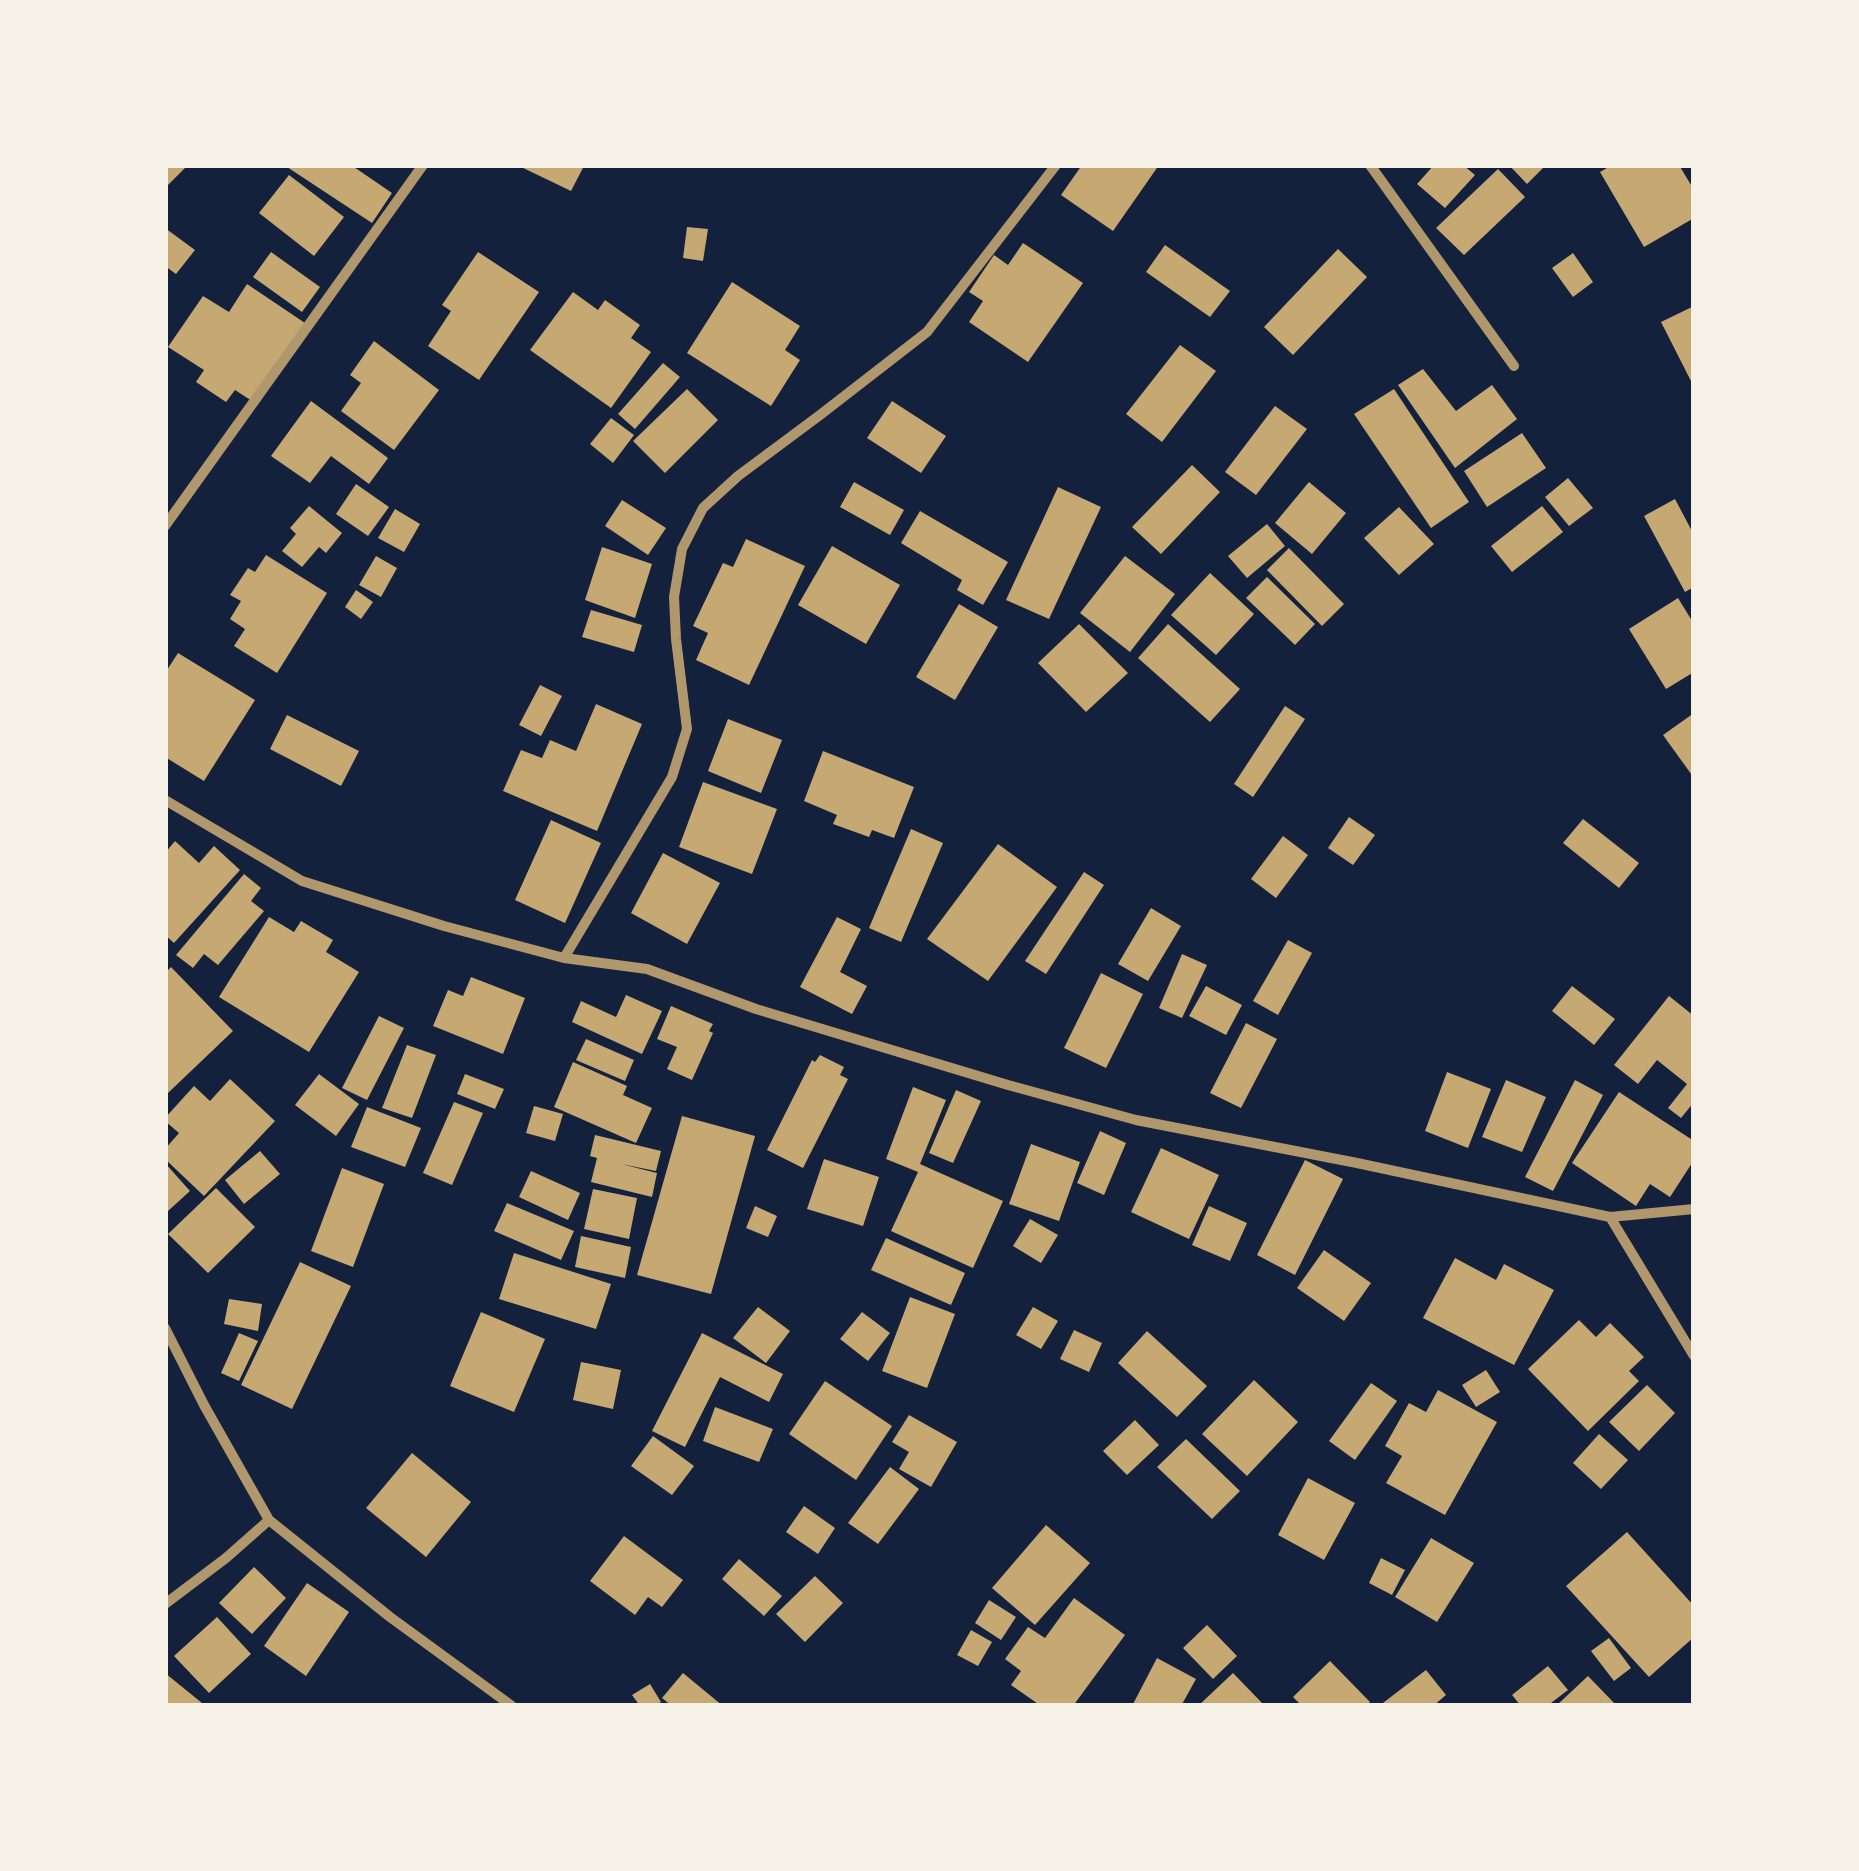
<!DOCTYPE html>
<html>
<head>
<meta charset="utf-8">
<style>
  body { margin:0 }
  #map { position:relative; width:1859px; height:1871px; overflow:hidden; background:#14213d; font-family:Arial,sans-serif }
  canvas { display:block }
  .frame { position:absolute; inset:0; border:168px solid #f6f1e7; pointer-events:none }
</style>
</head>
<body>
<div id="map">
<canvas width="1859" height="1871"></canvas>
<div class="frame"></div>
</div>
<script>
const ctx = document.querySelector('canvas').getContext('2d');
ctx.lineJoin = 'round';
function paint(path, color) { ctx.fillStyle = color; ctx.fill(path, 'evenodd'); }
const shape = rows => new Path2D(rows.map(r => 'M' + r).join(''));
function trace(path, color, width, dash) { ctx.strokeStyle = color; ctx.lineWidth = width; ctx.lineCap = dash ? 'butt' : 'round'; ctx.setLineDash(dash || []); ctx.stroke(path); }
const building = shape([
  [165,165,188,165,165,188],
  [284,165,351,165,392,193,372,223],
  [517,165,581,165,584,166,571,191],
  [1082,165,1159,165,1113,231,1061,195],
  [1434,165,1463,165,1475,175,1445,208,1417,184],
  [1509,165,1546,165,1527,184],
  [1612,165,1679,165,1694,190,1694,218,1644,247,1600,172],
  [1498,169,1525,197,1464,255,1436,228],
  [289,175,344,217,314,256,259,213],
  [687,227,708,229,703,261,683,258],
  [165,228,195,250,176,274,165,266],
  [1023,243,1083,283,1028,362,969,322,983,301,969,292,994,255,1008,265],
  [1165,245,1230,291,1210,317,1146,272],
  [1338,249,1367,277,1293,355,1264,327],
  [271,252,320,287,302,312,253,277],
  [478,252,539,292,479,380,428,346,451,311,442,305],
  [1573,253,1593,282,1573,297,1552,268],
  [732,282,800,326,785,350,800,360,771,406,687,353],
  [247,284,305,323,252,401,235,390,226,402,196,382,204,370,168,347,203,296,229,312],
  [573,292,598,310,605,300,640,325,631,338,651,352,611,408,530,350],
  [1694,306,1694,387,1661,322],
  [374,341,439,390,394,450,341,411,361,383,350,375],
  [1180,345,1216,371,1162,442,1126,414],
  [663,363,680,377,635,429,618,414],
  [1423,369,1456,411,1492,385,1517,419,1455,468,1398,385],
  [687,389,718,420,665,473,633,441],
  [1394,389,1469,502,1431,528,1354,414],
  [311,401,388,458,369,484,331,456,310,483,271,456],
  [892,401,946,436,921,473,867,438],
  [1275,406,1307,429,1256,495,1225,472],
  [611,418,634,435,613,463,590,444],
  [1522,433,1546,468,1487,507,1464,471],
  [1192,465,1220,492,1161,554,1132,527],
  [1568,478,1593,508,1569,526,1545,497],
  [854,482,904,510,890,535,840,507],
  [1309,482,1346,513,1312,554,1275,523],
  [356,484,389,507,368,536,336,514],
  [1058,487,1101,507,1049,619,1006,600],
  [1675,499,1694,535,1694,587,1685,592,1644,516],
  [622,500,666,528,648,555,605,526],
  [309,506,342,533,326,553,319,547,302,567,282,551,296,534,290,528],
  [1542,506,1563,532,1512,572,1491,546],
  [1399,507,1434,544,1399,575,1364,538],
  [395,509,420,524,404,552,378,538],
  [920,511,1008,562,983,605,957,590,962,580,901,543],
  [1267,524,1285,546,1247,578,1228,556],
  [746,539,805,566,749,685,696,660,708,633,693,626,723,563,733,567],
  [832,546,900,585,866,644,798,605],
  [602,547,652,564,635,618,585,600],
  [1289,548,1344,604,1322,626,1267,570],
  [266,555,327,593,277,673,234,646,245,629,230,619,241,601,230,595,248,568,255,572],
  [376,556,397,568,381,597,359,585],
  [1125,556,1175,594,1130,652,1080,613],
  [1210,573,1254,614,1216,655,1171,615],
  [1267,577,1315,624,1295,645,1246,598],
  [356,590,373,602,361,619,345,607],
  [1678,598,1694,624,1694,672,1666,689,1629,629],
  [959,604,998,627,955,700,916,677],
  [591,610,642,625,634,652,582,637],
  [1079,624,1128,673,1086,712,1038,663],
  [1168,624,1240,689,1210,722,1138,658],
  [178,653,255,700,204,781,165,757,165,673],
  [540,685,562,696,541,736,519,725],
  [596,704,642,724,597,831,503,791,521,750,542,758,550,740,576,751],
  [1285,706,1305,719,1253,797,1234,784],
  [1694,713,1694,778,1663,735],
  [287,715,359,751,341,786,270,749],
  [728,719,782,740,761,793,708,771],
  [823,751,914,787,894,838,872,830,869,837,833,824,837,815,804,801],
  [703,782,777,809,752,874,679,847],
  [1349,817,1375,835,1353,865,1328,848],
  [1583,819,1639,863,1619,888,1563,843],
  [551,820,601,843,565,923,515,900],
  [911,829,943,843,901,942,869,928],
  [1283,836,1308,855,1276,898,1251,879],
  [175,841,199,863,214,846,240,870,174,943,165,935,165,853],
  [998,844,1057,887,988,981,927,939],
  [663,853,720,883,687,944,631,913],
  [1084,872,1104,885,1046,974,1025,961],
  [244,874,261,888,251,901,264,911,218,965,204,954,193,968,176,955],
  [1151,908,1181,926,1148,981,1118,964],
  [269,917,294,932,301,921,333,940,326,952,359,972,309,1052,219,997],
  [837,917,861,929,840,972,867,986,852,1014,800,987],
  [1288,940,1312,953,1278,1015,1253,1001],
  [1182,954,1207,965,1182,1018,1159,1008],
  [171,967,233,1031,168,1093,165,1089,165,973],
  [1101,973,1143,994,1106,1068,1064,1048],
  [471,977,525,998,503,1054,433,1026,448,990,463,996],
  [1206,986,1242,1005,1226,1035,1189,1016],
  [1572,986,1615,1019,1594,1045,1552,1011],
  [626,995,662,1011,642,1054,572,1022,581,1001,616,1017],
  [1669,996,1694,1016,1694,1102,1681,1118,1668,1108,1687,1084,1657,1060,1638,1084,1614,1065],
  [671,1006,713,1024,709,1031,713,1033,692,1080,667,1069,677,1047,657,1039],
  [379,1016,404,1028,367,1100,342,1088],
  [1246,1023,1277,1039,1241,1108,1210,1093],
  [586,1039,634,1060,625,1081,576,1060],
  [407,1045,436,1055,412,1118,382,1108],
  [820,1055,844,1067,840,1075,848,1079,803,1168,767,1150,812,1060,815,1062],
  [573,1062,627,1086,623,1095,652,1108,636,1143,554,1107],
  [1447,1072,1491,1089,1468,1148,1425,1131],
  [319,1074,359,1104,336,1136,295,1105],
  [465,1074,504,1089,495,1109,457,1094],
  [230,1079,275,1121,204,1196,165,1159,165,1149,179,1133,165,1121,165,1118,194,1086,210,1101],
  [1506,1080,1546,1097,1522,1152,1482,1137],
  [1575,1080,1603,1095,1553,1191,1525,1177],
  [913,1087,946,1100,920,1164,1003,1201,973,1268,891,1231,918,1172,886,1159],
  [956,1090,981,1101,953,1163,929,1153],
  [1619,1092,1694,1141,1694,1160,1670,1197,1650,1184,1636,1206,1572,1163],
  [454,1102,483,1113,452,1185,423,1173],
  [534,1106,563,1114,555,1141,526,1133],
  [367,1107,421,1128,405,1167,351,1147],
  [682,1116,755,1136,711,1294,637,1275],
  [1100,1131,1126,1143,1104,1195,1077,1183],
  [595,1135,661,1151,656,1171,621,1164,657,1173,652,1197,591,1182,597,1158,590,1156],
  [1031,1144,1080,1162,1059,1221,1009,1204],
  [1161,1148,1219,1175,1189,1239,1131,1212],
  [260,1151,280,1174,244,1204,225,1180],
  [824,1159,879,1177,863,1226,807,1209],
  [1305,1160,1343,1179,1295,1275,1257,1255],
  [165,1163,190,1191,168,1211,165,1208],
  [342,1168,384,1184,353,1267,311,1251],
  [531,1171,580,1193,568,1220,519,1197],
  [216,1188,255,1227,208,1273,168,1234],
  [593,1189,637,1198,629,1239,584,1229],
  [507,1203,574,1231,561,1260,494,1231],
  [755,1206,777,1216,768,1237,746,1228],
  [1209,1206,1247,1223,1230,1261,1192,1245],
  [1030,1219,1058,1235,1041,1263,1013,1246],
  [581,1236,631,1247,625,1278,575,1267],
  [886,1238,965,1273,951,1305,871,1270],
  [1324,1250,1371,1283,1344,1321,1297,1288],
  [514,1253,611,1284,596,1329,499,1299],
  [1455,1258,1496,1280,1504,1264,1554,1290,1514,1365,1423,1318],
  [300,1262,351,1286,292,1409,241,1385],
  [910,1297,955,1314,927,1388,882,1371],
  [229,1299,262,1304,258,1331,224,1324],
  [758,1307,790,1331,766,1363,733,1338],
  [1033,1307,1058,1321,1041,1349,1016,1335],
  [481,1312,545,1339,514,1412,450,1386],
  [862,1312,890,1333,868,1361,840,1339],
  [1579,1320,1596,1337,1610,1323,1644,1357,1629,1371,1639,1381,1588,1431,1528,1369],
  [1074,1330,1102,1343,1089,1372,1060,1359],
  [1147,1331,1207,1386,1177,1417,1118,1363],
  [239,1333,258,1341,239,1381,221,1373],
  [702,1333,783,1374,769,1402,720,1377,685,1447,652,1431],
  [581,1362,621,1370,613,1409,573,1400],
  [1486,1370,1500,1392,1476,1407,1462,1385],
  [1254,1380,1298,1422,1247,1476,1202,1434],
  [825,1381,892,1426,856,1480,789,1434],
  [1371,1383,1397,1401,1355,1460,1329,1441],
  [1647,1385,1675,1413,1639,1451,1609,1422],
  [1438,1390,1497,1422,1445,1515,1386,1483,1402,1456,1385,1446,1409,1403,1426,1412],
  [715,1407,773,1429,759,1462,703,1441],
  [909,1415,957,1442,931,1487,899,1469,909,1452,892,1442],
  [1135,1420,1159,1445,1127,1475,1103,1451],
  [1599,1434,1628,1460,1601,1489,1573,1463],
  [653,1436,694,1466,672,1495,631,1466],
  [1186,1439,1240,1491,1212,1519,1157,1467],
  [412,1453,471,1502,426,1557,366,1508],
  [890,1467,919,1489,878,1544,848,1523],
  [1308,1478,1355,1503,1324,1560,1278,1535],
  [804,1506,835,1528,818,1554,786,1532],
  [1046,1525,1090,1563,1035,1625,992,1588],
  [1627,1532,1694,1606,1694,1637,1649,1677,1566,1586],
  [624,1536,683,1580,662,1607,648,1597,635,1615,590,1581],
  [1431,1538,1474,1563,1437,1622,1395,1597],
  [1381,1558,1405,1570,1392,1595,1369,1583],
  [739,1559,782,1596,764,1616,722,1579],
  [254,1567,286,1598,252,1634,219,1603],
  [815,1576,843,1603,805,1642,776,1614],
  [307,1583,349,1612,306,1676,264,1646],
  [1074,1598,1125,1635,1073,1706,1041,1706,1011,1685,1021,1671,1005,1659,1028,1627,1045,1638],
  [989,1600,1016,1617,1001,1640,975,1623],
  [217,1617,251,1654,209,1693,174,1656],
  [1207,1625,1237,1656,1213,1679,1183,1648],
  [971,1630,992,1642,978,1666,957,1655],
  [1609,1638,1631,1668,1614,1681,1591,1651],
  [1157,1658,1196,1679,1181,1706,1132,1706],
  [1330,1661,1370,1702,1366,1706,1302,1706,1293,1697],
  [1548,1666,1568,1690,1547,1706,1521,1706,1512,1695],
  [1426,1670,1446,1695,1433,1706,1379,1706],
  [165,1673,202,1703,199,1706,165,1706],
  [683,1673,723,1706,672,1706,662,1698],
  [1233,1673,1265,1706,1198,1706],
  [1588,1676,1617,1706,1556,1706],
  [650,1684,661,1702,655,1706,640,1706,632,1695]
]);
const minor = shape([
  [1370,165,1514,366],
  [165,526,423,165],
  [165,800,302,881,444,926,564,958,647,969,756,1009,1008,1085,1136,1120,1357,1163,1610,1217,1694,1209],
  [564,958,672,777,687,729,676,639,674,597,682,549,703,508,738,476,820,415,927,332,1056,165],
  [1610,1217,1694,1356],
  [165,1328,204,1405,269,1520,390,1617,512,1706],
  [165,1604,226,1558,269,1520]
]);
paint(building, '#c6a872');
trace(minor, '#b1986c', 10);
</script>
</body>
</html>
